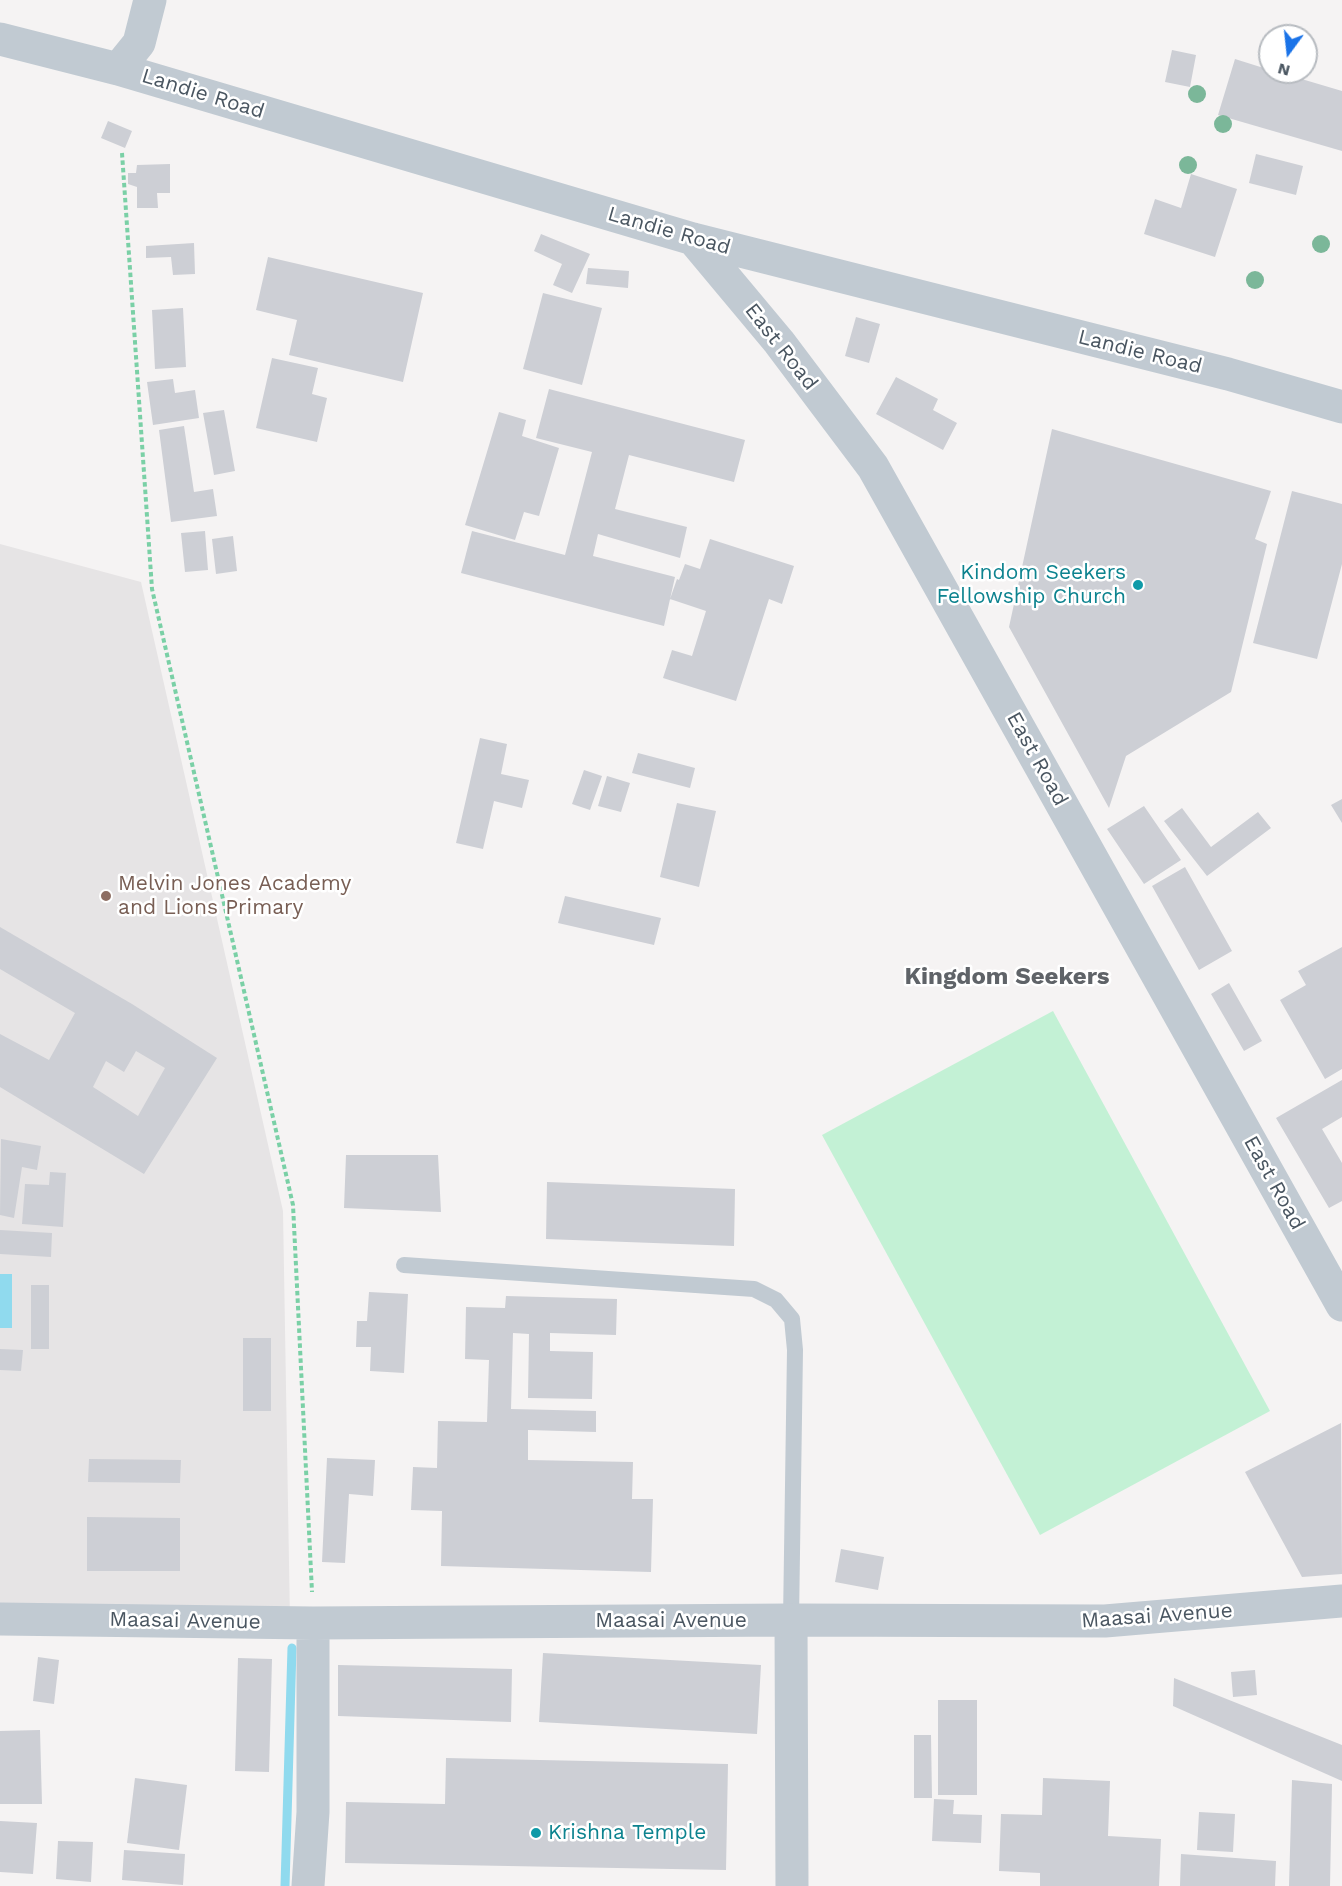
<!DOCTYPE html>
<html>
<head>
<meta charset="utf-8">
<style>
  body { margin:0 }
  #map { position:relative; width:1342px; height:1886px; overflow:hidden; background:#f5f3f3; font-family:"Work Sans",sans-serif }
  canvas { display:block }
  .north { position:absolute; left:1258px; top:24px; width:60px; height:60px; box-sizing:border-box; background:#fff; border:2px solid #b7bbc0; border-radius:50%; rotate:195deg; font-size:16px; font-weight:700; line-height:24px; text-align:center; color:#4a5661 }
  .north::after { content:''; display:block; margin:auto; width:21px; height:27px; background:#1a73e8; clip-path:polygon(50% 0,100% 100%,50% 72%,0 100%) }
</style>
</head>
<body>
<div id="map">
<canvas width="1342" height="1886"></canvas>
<div class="north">N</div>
</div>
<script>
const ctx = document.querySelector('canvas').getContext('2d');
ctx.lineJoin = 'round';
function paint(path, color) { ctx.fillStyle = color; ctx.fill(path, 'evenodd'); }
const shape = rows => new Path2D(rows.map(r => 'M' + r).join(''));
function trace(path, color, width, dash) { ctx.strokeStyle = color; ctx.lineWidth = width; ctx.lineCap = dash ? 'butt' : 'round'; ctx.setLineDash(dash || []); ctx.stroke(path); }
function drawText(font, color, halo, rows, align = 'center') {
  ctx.font = font + ' "Work Sans",sans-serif'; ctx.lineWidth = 5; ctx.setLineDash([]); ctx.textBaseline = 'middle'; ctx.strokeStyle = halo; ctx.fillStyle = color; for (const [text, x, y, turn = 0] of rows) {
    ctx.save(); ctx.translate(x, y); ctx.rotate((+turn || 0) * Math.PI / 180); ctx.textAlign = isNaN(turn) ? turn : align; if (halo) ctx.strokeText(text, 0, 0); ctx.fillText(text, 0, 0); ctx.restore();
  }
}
const education = shape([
  [0,544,141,582,283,1211,290,1622,0,1620]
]);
const green = shape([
  [1053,1011,1270,1411,1040,1535,822,1135]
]);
const water = shape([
  [0,1274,12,1274,12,1328,0,1328]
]);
const stream = shape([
  [285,1886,292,1648]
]);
const building = shape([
  [1172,50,1196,55,1190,87,1165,82],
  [1235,59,1270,70,1270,72,1278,72,1342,91,1342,151,1218,115],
  [108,121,132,131,125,148,101,138],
  [1256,154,1303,166,1296,195,1249,183],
  [170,164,170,193,157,193,158,208,137,208,137,187,128,184,128,173,136,173,137,165],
  [1191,174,1237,189,1215,257,1144,234,1155,199,1181,208],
  [541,234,590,254,572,293,553,285,562,264,534,251],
  [194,243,195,274,173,275,171,257,146,258,146,246],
  [268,257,423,293,403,382,289,355,297,320,256,310],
  [588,268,629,271,628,288,586,284],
  [543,293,602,308,582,385,523,369],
  [183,308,186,367,155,369,152,310],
  [856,317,880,324,869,363,845,356],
  [272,358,318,368,312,394,327,398,317,442,256,428],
  [896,377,938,399,933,410,957,423,943,450,876,414],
  [173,379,175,393,195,390,199,418,153,425,147,382],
  [549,389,745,440,734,482,629,455,615,509,687,527,680,558,598,534,593,556,675,577,664,626,461,573,472,531,565,555,592,452,536,438],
  [224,410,235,471,214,475,203,413],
  [499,412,526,420,522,436,559,448,539,516,524,512,515,540,465,525],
  [184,426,194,492,213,489,217,516,171,522,159,430],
  [1052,429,1271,491,1255,539,1267,544,1231,692,1126,756,1109,808,1009,627],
  [1292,491,1342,504,1342,564,1317,659,1253,643],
  [205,531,208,570,185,572,181,533],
  [233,536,237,571,216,574,212,539],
  [710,539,794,566,782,604,769,599,736,701,663,678,672,650,692,656,706,611,670,599,677,579,679,580,685,564,700,569],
  [480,738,507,744,501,774,529,780,522,808,494,801,483,849,456,843],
  [638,753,695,768,690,788,632,773],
  [584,770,602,776,590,810,572,804],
  [607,776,630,783,621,812,598,806],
  [1342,799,1342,823,1331,805],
  [677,803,716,811,699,887,660,877],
  [1144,806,1181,860,1144,884,1107,829],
  [1182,808,1211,847,1258,812,1271,828,1207,876,1164,821],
  [1185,867,1232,951,1199,970,1152,886],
  [565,896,661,918,654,945,558,923],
  [0,927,132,1004,217,1058,144,1174,0,1087,0,1034,49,1060,75,1013,0,969],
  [136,1051,165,1068,138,1116,93,1087,106,1061,124,1072],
  [1342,947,1342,1069,1325,1079,1280,1000,1306,985,1298,971],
  [1229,983,1262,1041,1244,1051,1211,994],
  [1342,1080,1342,1117,1322,1129,1342,1163,1342,1201,1329,1208,1276,1118],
  [1,1139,41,1146,37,1170,22,1167,14,1218,0,1215],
  [346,1155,438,1155,441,1212,344,1208],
  [50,1172,66,1173,63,1227,22,1224,25,1184,49,1185],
  [547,1182,735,1189,734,1246,546,1239],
  [0,1230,52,1233,51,1257,0,1254],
  [31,1285,49,1285,49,1349,31,1349],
  [369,1292,408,1294,404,1373,370,1371,371,1347,356,1347,357,1321,367,1321],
  [506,1296,617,1299,616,1335,550,1333,550,1351,593,1352,592,1399,528,1398,529,1334,513,1333,511,1409,596,1411,596,1432,528,1430,528,1460,633,1462,632,1499,653,1499,651,1572,441,1566,442,1511,411,1510,413,1467,437,1468,438,1421,487,1422,489,1360,465,1359,466,1307,505,1308],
  [243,1338,271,1338,271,1411,243,1411],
  [0,1349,23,1350,21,1371,0,1370],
  [1341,1423,1342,1574,1302,1577,1245,1472],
  [327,1458,375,1460,373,1496,349,1494,345,1563,322,1562],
  [89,1459,181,1460,180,1483,88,1482],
  [87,1517,180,1518,180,1571,87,1571],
  [841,1549,884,1557,878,1590,835,1582],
  [543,1653,761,1665,757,1734,539,1722],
  [38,1657,59,1660,54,1704,33,1701],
  [238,1658,272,1659,269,1772,235,1771],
  [338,1665,512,1669,511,1722,338,1716],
  [1255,1670,1257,1695,1233,1697,1231,1672],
  [1174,1678,1342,1745,1342,1781,1173,1706],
  [938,1700,977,1700,977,1795,938,1795],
  [40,1730,42,1804,0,1804,0,1731],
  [914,1735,931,1735,932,1798,914,1798],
  [446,1758,728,1764,726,1870,345,1863,346,1802,445,1804],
  [135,1778,187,1785,179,1850,127,1843],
  [1043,1778,1110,1781,1108,1836,1161,1839,1159,1886,1040,1886,1040,1873,999,1871,1001,1814,1042,1815],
  [1292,1780,1332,1784,1330,1886,1289,1886],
  [934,1799,954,1800,953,1814,982,1815,981,1843,932,1841],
  [1199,1812,1235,1814,1233,1852,1197,1850],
  [0,1821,37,1823,33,1874,0,1872],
  [58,1841,93,1842,91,1882,56,1879],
  [124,1850,185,1854,183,1885,122,1880],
  [1181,1854,1276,1861,1275,1886,1180,1886]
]);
const path = shape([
  [122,153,152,589,293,1205,312,1592]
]);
const service = shape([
  [404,1265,754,1289,776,1300,792,1319,795,1350,791,1620]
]);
const minor = shape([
  [0,39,118,69,693,239,1228,374,1342,407],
  [118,69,139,43,150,0],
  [693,239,779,342,873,467,1342,1305],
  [0,1619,313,1623,791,1620,1105,1621,1342,1601],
  [791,1620,792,1886],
  [308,1886,313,1812,313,1623]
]);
const trees = [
  [1197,94],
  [1223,124],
  [1188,165],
  [1321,244],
  [1255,280]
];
const markers = [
  [1138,585,6,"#0f9aa8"],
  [106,896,6,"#8d6e63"],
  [536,1833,6,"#0f9aa8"]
];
const streetNames = [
  ["Landie Road",203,94,17],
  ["Landie Road",669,231,16],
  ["East Road",781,347,52],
  ["Landie Road",1140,352,14],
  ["East Road",1037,759,61],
  ["East Road",1274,1183,61],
  ["Maasai Avenue",1157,1616,-4],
  ["Maasai Avenue",185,1621,1],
  ["Maasai Avenue",671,1621]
];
const cultureNames = [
  ["Kindom Seekers",1126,573],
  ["Fellowship Church",1126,597],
  ["Krishna Temple",548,1833,"left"]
];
const educationNames = [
  ["Melvin Jones Academy",118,884],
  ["and Lions Primary",118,908]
];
const quarterNames = [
  ["Kingdom Seekers",1007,977]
];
paint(education, '#e6e4e5');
paint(green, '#c3f1d5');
paint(water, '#90daee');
trace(stream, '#90daee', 9);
paint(building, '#cdcfd5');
trace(path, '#7ad0a6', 4, [4.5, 3]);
trace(service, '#c1cad2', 16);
trace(minor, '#c1cad2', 33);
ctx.fillStyle = '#7bb799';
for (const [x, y] of trees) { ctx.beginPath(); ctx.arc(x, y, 9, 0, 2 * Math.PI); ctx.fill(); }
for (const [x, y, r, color] of markers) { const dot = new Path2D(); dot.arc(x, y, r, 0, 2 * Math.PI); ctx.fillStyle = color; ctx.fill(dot); trace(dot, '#fff', 2); }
drawText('21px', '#4a5661', '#fff', streetNames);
drawText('21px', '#0d838f', '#fff', cultureNames, 'right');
drawText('21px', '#785e54', '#fff', educationNames, 'left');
drawText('bold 24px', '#5f6368', '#fff', quarterNames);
</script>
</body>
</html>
